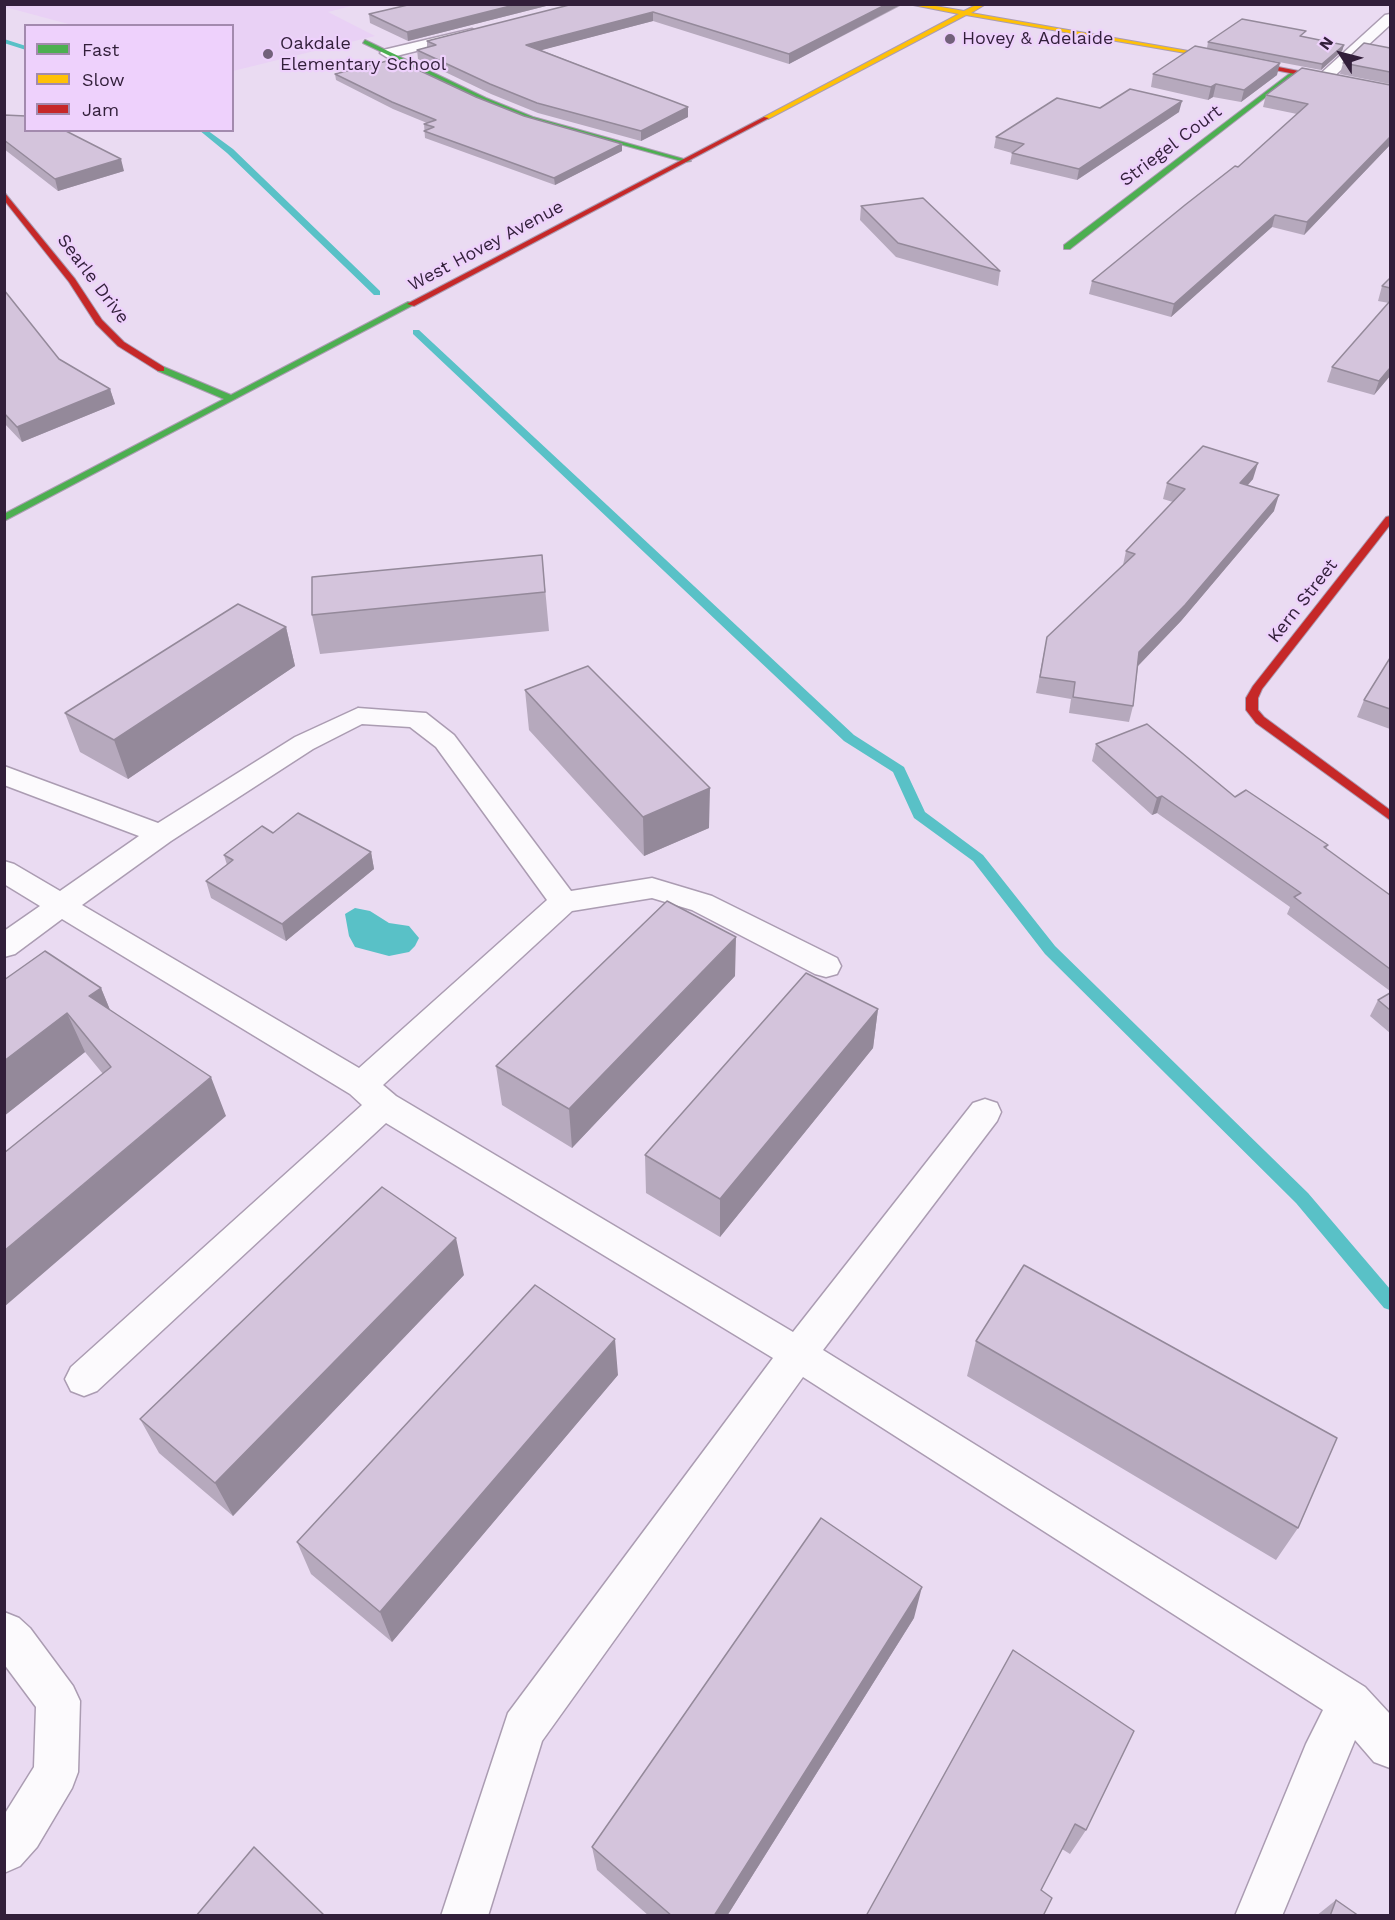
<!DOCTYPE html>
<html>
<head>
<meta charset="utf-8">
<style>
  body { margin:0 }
  #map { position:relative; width:1395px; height:1920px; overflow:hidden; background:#eadbf2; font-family:"Work Sans",sans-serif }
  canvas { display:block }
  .frame { position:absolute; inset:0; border:6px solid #321f3a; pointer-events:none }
  .legend { position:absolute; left:24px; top:24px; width:210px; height:108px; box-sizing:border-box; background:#eed1fc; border:2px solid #a38aae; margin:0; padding:8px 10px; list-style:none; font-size:18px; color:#321f3a }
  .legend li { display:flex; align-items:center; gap:12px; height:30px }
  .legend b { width:30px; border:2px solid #a38aae }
  .north { position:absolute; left:1311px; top:24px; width:60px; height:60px; -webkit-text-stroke:4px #eed1fc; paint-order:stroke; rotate:306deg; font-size:16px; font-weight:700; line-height:24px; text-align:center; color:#321f3a }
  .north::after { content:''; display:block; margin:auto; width:21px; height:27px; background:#321f3a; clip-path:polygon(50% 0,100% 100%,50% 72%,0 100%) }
</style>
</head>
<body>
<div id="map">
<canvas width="1395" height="1920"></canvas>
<div class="frame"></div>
<ul class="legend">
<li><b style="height:8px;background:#4caf50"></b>Fast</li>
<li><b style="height:8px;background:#ffc107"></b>Slow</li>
<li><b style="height:8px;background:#c62828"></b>Jam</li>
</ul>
<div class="north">N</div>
</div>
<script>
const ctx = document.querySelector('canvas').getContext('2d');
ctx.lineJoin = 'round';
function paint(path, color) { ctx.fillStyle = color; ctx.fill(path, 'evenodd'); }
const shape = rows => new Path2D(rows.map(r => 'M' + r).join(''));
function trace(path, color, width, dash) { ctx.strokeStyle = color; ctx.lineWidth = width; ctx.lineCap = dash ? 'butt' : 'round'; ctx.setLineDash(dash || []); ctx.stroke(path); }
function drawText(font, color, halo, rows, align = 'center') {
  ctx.font = font + ' "Work Sans",sans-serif'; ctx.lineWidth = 4.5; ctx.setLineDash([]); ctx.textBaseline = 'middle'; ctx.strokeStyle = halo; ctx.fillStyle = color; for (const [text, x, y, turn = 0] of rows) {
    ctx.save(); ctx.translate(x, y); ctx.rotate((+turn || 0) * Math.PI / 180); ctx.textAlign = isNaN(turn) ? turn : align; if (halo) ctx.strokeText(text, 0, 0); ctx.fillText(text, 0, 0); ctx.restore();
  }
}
const built = shape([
  [4,5,355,5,328,12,375,36,233,71,232,26,72,25,5,7]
]);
const water = shape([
  [355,908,370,911,389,923,409,926,419,938,415,946,409,952,389,956,355,947,349,936,345,914]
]);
const stream = shape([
  [4,39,26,46,26,50,4,43,4,39],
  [199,130,207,130,233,149,380,291,380,295,374,295,227,153,199,130],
  [413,330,419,330,854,735,904,767,925,812,983,855,1055,946,1308,1193,1390,1289,1390,1310,1384,1308,1296,1203,1045,954,973,861,914,818,893,772,844,741,413,334,413,330]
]);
const lane = shape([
  [1390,14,1390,25,1329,81,1319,81,1317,78,1319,75,1385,15,1390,14],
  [358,708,426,713,454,735,571,891,652,878,712,896,837,958,841,966,837,974,826,977,815,974,692,910,652,898,572,911,383,1085,396,1096,793,1332,973,1103,985,1099,997,1103,1001,1112,997,1121,823,1350,1365,1687,1390,1714,1390,1768,1374,1762,1355,1740,1282,1916,1235,1916,1306,1744,1323,1710,803,1377,542,1741,488,1916,441,1916,508,1713,773,1358,386,1123,97,1391,84,1396,71,1391,65,1379,71,1367,362,1105,350,1094,62,919,15,954,4,957,4,931,40,906,4,884,4,861,14,864,60,891,139,836,4,785,4,766,158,823,295,737,358,708],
  [362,724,410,727,436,747,547,900,359,1068,82,905,171,841,313,749,362,724],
  [4,1612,19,1618,30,1628,73,1686,80,1701,78,1772,72,1788,37,1847,20,1866,4,1873,4,1815,34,1767,36,1707,4,1664,4,1612]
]);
const street = shape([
  [472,29,479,33,477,36,388,58,380,53,383,50,472,29]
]);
const fast = shape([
  [365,40,486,98,533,117,691,161,685,162,529,119,482,100,363,43,365,40],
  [1293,71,1298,72,1070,249,1064,249,1064,245,1293,71],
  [408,302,415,304,4,521,4,514,224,399,158,371,158,367,164,367,231,395,408,302]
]);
const slow = shape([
  [908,4,924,4,964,11,978,4,986,4,971,13,1200,53,1197,55,966,15,768,119,764,119,764,117,959,14,908,4]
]);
const jam = shape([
  [1197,51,1390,89,1390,93,1195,54,1197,51],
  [764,117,769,118,414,306,407,304,764,117],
  [4,192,75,279,102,320,124,342,164,367,164,371,158,371,118,346,96,324,69,282,4,200,4,192],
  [1390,516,1390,525,1262,689,1258,698,1258,710,1264,717,1390,810,1390,820,1256,723,1246,710,1246,698,1253,686,1386,517,1390,516]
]);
const wall = shape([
  [412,4,554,4,408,41,370,23,369,14],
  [573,4,902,5,789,64,653,21,541,50,688,107,688,117,641,141,538,113,491,94,418,59,417,50,427,48,427,41],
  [1305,37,1344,45,1342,51,1321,70,1242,55,1277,75,1241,102,1213,97,1208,100,1151,87,1153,74,1207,48,1208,42],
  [1390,48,1390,85,1390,84,1340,74,1343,63],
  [335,74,476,97,524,116,622,144,622,151,555,185,425,138,424,124,427,123,393,109,336,80],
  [1390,85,1390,145,1304,235,1272,227,1171,317,1089,294,1092,281,1238,167,1297,114,1263,107,1266,95],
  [1100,108,1179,112,1077,180,1010,164,1012,153,994,148,996,137],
  [4,115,124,171,58,191,4,149],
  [861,206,1000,271,998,286,896,257,860,220],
  [1390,278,1390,376,1374,395,1327,382,1332,367,1389,303,1378,301,1382,286],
  [4,290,59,359,110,389,115,404,22,442,4,423],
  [1253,479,1248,485,1274,511,1181,621,1138,666,1133,706,1129,722,1069,713,1071,699,1036,693,1047,637,1123,565,1126,551,1173,502,1163,499,1167,483],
  [542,555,549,631,320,654,312,615],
  [286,627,295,666,128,779,80,752,65,713],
  [1390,658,1390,729,1357,717,1364,700],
  [525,690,709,828,644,856,529,730],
  [1096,744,1235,797,1328,845,1326,849,1390,895,1390,991,1287,914,1290,907,1157,813,1152,815,1092,761],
  [273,833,371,852,374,869,286,941,211,898,206,881,227,865,224,855],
  [735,976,572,1148,502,1105,496,1066],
  [4,980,101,988,110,1010,226,1116,103,1074,85,1052,4,1116],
  [1390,993,1390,1033,1370,1016,1378,1000],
  [878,1009,873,1048,720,1237,646,1193,645,1155],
  [464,1275,233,1516,159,1453,140,1419],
  [976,1341,1298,1528,1276,1560,967,1376],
  [618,1375,392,1642,311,1574,297,1542],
  [914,1618,727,1916,649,1916,597,1870,592,1847],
  [1013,1650,1086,1830,1070,1854,1062,1849,1041,1890],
  [1336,1900,1359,1916,1316,1916]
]);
const shadedWall = shape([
  [518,4,554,4,408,41,407,32],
  [887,4,902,4,789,64,789,54],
  [653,12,653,21,527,54,526,45],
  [1344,45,1342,51,1321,70,1322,64],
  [1280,63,1277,75,1241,102,1244,90],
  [1216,84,1213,97,1208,100,1211,87],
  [1182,101,1179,112,1077,180,1079,169],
  [688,107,688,117,641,141,641,131],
  [1390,137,1390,145,1304,235,1307,222],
  [622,144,622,151,555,185,554,178],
  [121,159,124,171,58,191,55,179],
  [1275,215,1272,227,1171,317,1174,304],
  [1390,368,1390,376,1374,395,1379,381],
  [110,389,115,404,22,442,17,427],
  [1258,463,1253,479,1236,498,1240,483],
  [1279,495,1274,511,1181,621,1135,669,1139,652],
  [286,627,295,666,128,779,114,740],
  [710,788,709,828,644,856,643,817],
  [1162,796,1157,813,1152,815,1157,798],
  [371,852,374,869,286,941,282,924],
  [736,937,735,976,572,1148,569,1109],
  [101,988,117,1027,89,996],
  [878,1009,873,1048,720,1237,720,1199],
  [67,1013,85,1052,4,1116,4,1061],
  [211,1077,226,1116,4,1307,4,1251],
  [456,1238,464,1275,233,1516,215,1483],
  [615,1339,618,1375,392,1642,380,1612],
  [922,1587,914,1618,727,1916,714,1916]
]);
const building = shape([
  [412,4,518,4,407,32,369,14,412,4],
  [573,4,887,4,789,54,653,12,526,45,688,107,641,131,537,103,490,84,417,50,436,45,427,41,573,4],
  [1242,19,1306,31,1300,36,1344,45,1322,64,1208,42,1242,19],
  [1364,43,1390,48,1390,72,1343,63,1364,43],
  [1195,46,1280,63,1244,90,1216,84,1211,87,1153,74,1195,46],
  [395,59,476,97,524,116,622,144,554,178,424,131,434,127,424,124,436,120,392,102,335,74,395,59],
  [1302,68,1390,85,1390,137,1307,222,1275,215,1174,304,1092,281,1185,205,1235,166,1238,167,1308,104,1266,95,1302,68],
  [1130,89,1182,101,1079,169,1012,153,1024,144,996,137,1057,98,1100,108,1130,89],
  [4,115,26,116,26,130,64,130,121,159,55,179,4,140,4,115],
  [923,198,1000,271,898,243,861,206,923,198],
  [1390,278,1390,288,1382,286,1390,278],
  [4,290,59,359,110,389,17,427,4,413,4,290],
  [1390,301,1390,368,1379,381,1332,367,1390,301],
  [1203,446,1258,463,1240,483,1279,495,1185,605,1139,652,1133,706,1073,697,1075,682,1040,677,1047,637,1135,554,1126,551,1185,489,1167,483,1203,446],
  [542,555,545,592,312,615,312,577,542,555],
  [238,604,286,627,114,740,65,713,238,604],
  [1390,658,1390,709,1364,700,1390,658],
  [588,666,710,788,643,817,525,690,588,666],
  [1147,724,1235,797,1246,790,1328,845,1324,847,1390,895,1390,969,1294,897,1301,893,1162,796,1157,798,1096,744,1147,724],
  [298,813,371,852,282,924,206,881,233,860,224,855,262,826,273,833,298,813],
  [667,901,736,937,569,1109,496,1066,667,901],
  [45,951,101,988,89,996,211,1077,4,1251,4,1153,111,1067,67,1013,4,1061,4,980,45,951],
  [806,973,878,1009,720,1199,645,1155,806,973],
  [1390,993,1390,1010,1378,1000,1390,993],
  [382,1187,456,1238,215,1483,140,1419,382,1187],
  [1024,1265,1337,1438,1298,1528,976,1341,1024,1265],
  [535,1285,615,1339,380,1612,297,1542,535,1285],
  [821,1518,922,1587,714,1916,672,1916,592,1847,821,1518],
  [1013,1650,1134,1731,1086,1830,1075,1824,1041,1890,1052,1898,1043,1916,866,1916,1013,1650],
  [254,1847,325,1916,196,1916,254,1847],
  [1336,1900,1359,1916,1330,1916,1336,1900]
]);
const markers = [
  [950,39,6,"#72617a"],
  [268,54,6,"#72617a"]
];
const farPoinames = [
  ["Hovey & Adelaide",962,39],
  ["Oakdale",280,44],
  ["Elementary School",280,65]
];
const farStreetnames = [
  ["Striegel Court",1171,146,-37],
  ["West Hovey Avenue",486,246,-28],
  ["Searle Drive",93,279,53],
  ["Kern Street",1303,601,-52]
];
paint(built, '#e9d1f5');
paint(water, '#59c1c7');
paint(stream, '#59c1c7');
trace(lane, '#ab9cb2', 3);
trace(street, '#ab9cb2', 3);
trace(fast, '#ab9cb2', 2);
trace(slow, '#ab9cb2', 2);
trace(jam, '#ab9cb2', 2);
paint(lane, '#fcfafd');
paint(street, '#fcfafd');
paint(fast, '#4caf50');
paint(slow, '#ffc107');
paint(jam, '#c62828');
paint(wall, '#b6a9bd');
paint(shadedWall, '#94899a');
paint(building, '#d4c4dc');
trace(building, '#94899a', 1.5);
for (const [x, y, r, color] of markers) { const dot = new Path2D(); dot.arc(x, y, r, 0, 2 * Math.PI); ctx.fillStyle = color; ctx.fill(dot); trace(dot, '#eed1fc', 2); }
drawText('18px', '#321f3a', '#eed1fc', farPoinames, 'left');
drawText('18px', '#321f3a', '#eed1fc', farStreetnames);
</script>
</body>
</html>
